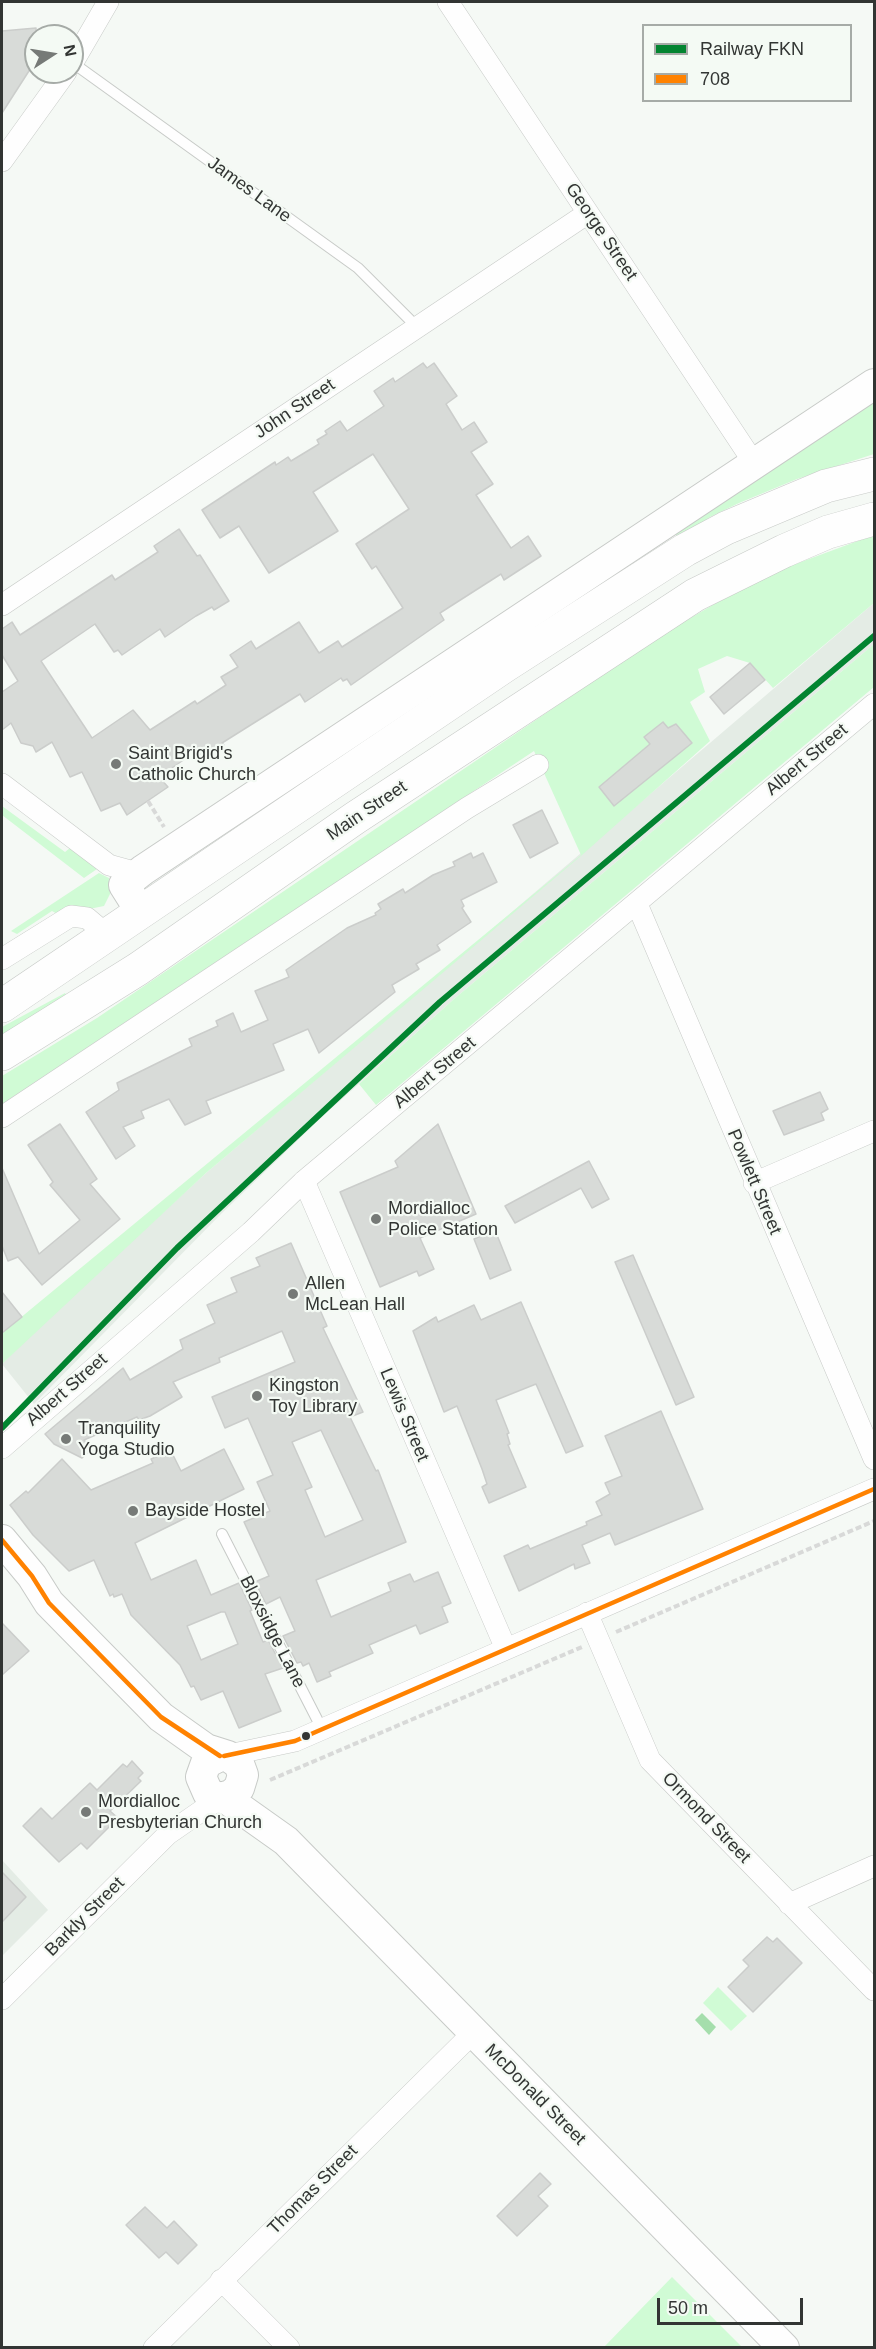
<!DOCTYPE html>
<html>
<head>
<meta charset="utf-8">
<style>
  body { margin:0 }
  #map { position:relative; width:876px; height:2349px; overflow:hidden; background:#f5f9f5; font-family:Helvetica,sans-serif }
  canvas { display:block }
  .frame { position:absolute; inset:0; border:3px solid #323533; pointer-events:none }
  .legend { position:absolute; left:642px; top:24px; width:210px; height:78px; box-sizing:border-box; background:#f4faf4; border:2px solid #a6aba7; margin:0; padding:8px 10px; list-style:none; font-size:18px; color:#323533 }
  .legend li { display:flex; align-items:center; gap:12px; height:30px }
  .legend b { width:30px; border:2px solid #a6aba7 }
  .north { position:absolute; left:24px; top:24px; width:60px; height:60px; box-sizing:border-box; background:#f4faf4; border:2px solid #a6aba7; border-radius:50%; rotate:78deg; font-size:16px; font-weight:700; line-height:24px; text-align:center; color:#323533 }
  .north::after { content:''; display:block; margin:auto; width:21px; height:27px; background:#767a77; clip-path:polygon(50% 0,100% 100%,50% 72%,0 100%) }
  .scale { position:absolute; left:657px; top:2298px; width:146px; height:27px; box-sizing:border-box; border:3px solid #323533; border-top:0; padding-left:8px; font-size:18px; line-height:21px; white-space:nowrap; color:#323533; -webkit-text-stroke:4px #f4faf4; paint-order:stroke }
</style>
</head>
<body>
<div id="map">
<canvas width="876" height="2349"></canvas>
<div class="frame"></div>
<ul class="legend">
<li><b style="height:8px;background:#028430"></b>Railway FKN</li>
<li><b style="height:8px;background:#ff8200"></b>708</li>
</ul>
<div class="north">N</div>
<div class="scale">50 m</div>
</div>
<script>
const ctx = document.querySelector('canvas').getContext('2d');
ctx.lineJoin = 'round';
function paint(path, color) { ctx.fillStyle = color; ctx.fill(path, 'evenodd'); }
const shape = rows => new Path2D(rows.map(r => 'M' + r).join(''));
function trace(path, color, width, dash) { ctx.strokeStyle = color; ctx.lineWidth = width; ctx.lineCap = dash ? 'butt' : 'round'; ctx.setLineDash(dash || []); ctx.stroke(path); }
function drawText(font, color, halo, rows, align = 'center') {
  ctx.font = font + ' Helvetica,sans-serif'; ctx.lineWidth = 4.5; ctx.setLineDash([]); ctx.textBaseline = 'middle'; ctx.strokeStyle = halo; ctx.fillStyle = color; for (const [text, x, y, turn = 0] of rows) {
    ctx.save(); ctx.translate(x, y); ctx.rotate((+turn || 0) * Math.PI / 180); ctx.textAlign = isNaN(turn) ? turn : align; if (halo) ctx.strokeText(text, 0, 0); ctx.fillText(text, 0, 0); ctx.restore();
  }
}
const built = shape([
  [874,603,874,644,454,999,324,1115,222,1213,34,1404,2,1364,50,1316,206,1173],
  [2,1860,48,1910,2,1956]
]);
const green = shape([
  [874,396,874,454,797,479,739,503,710,517,679,539,674,532],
  [874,535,874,603,773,688,750,663,727,656,698,669,705,692,690,702,710,741,582,855,206,1173,2,1364,2,1333,581,855,534,751,2,1104,2,1076,97,1018,661,635,737,591,782,569],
  [874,644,874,687,376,1105,359,1084,454,999],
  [2,806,65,852,70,848,97,869,84,878,2,815],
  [99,873,109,878,112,890,104,906,59,915,52,911,17,934,11,931],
  [65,993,67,997,2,1039,2,1027],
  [718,1987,747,2016,731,2031,703,2003],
  [672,2277,742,2347,604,2347]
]);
const water = shape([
  [702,2013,716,2027,709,2035,695,2020]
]);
const building = shape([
  [36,28,36,60,2,113,2,31,36,28],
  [423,363,427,368,434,363,457,396,446,404,462,430,474,422,487,442,471,452,493,484,476,495,511,548,528,536,541,556,504,580,501,574,440,613,444,620,351,685,347,679,343,681,341,678,305,702,300,694,222,743,224,745,209,755,206,751,195,758,192,754,159,777,168,787,127,815,120,803,101,811,82,772,70,777,52,742,36,752,33,746,21,743,11,723,2,730,2,692,18,681,2,655,2,629,12,622,20,635,112,575,115,580,158,552,154,546,179,529,197,556,200,555,229,601,214,610,212,607,196,616,165,637,160,629,122,655,118,650,114,652,95,624,41,661,92,738,133,710,150,730,195,701,197,704,226,685,221,677,238,667,230,655,251,641,256,649,299,622,319,653,338,641,342,647,403,608,376,566,372,569,356,544,409,509,373,454,313,492,338,531,269,573,239,526,220,538,202,510,275,462,276,465,288,457,291,461,319,444,317,440,327,434,325,431,340,421,347,431,384,406,374,391,393,378,395,382,423,363],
  [750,663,765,680,724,714,710,697,750,663],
  [663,722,668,728,676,724,692,743,614,806,599,787,650,744,644,737,663,722],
  [542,810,558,843,530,858,513,825,542,810],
  [471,853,473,858,483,853,497,882,461,900,464,906,462,908,471,922,437,945,440,950,416,964,419,969,392,985,395,992,319,1053,308,1029,273,1044,284,1070,206,1101,211,1113,185,1125,169,1099,141,1111,144,1118,123,1127,135,1146,116,1159,86,1112,119,1090,117,1083,192,1046,189,1039,218,1026,216,1021,233,1013,241,1032,268,1020,255,991,289,977,286,970,347,928,376,915,375,913,381,909,378,904,403,889,405,893,433,875,455,866,453,862,471,853],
  [820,1092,828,1109,821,1113,824,1120,784,1135,773,1111,820,1092],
  [60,1124,97,1179,90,1184,120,1219,42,1285,18,1257,8,1261,2,1246,2,1168,39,1254,80,1220,50,1185,53,1182,28,1145,60,1124],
  [438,1124,476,1214,420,1238,434,1269,419,1276,417,1271,380,1287,340,1192,398,1167,395,1161,438,1124],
  [589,1161,609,1199,592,1208,581,1188,515,1223,505,1206,589,1161],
  [495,1230,511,1270,490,1279,474,1239,495,1230],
  [291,1243,327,1326,323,1328,363,1412,350,1417,376,1471,378,1470,406,1542,316,1580,331,1617,391,1591,388,1583,410,1574,414,1582,438,1572,451,1603,442,1607,448,1622,420,1634,416,1625,369,1645,373,1653,329,1672,331,1676,317,1682,309,1663,303,1666,301,1662,297,1663,283,1636,295,1631,280,1597,266,1604,255,1582,269,1576,244,1522,270,1511,257,1482,273,1475,248,1418,225,1428,212,1397,295,1362,282,1331,219,1358,220,1362,173,1382,182,1397,150,1416,139,1420,137,1417,84,1440,92,1449,82,1458,54,1444,45,1434,123,1368,130,1380,183,1349,180,1340,215,1323,207,1305,237,1292,231,1278,260,1266,256,1258,291,1243],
  [321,1430,363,1520,325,1537,305,1490,312,1487,292,1442,321,1430],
  [633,1255,694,1397,676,1405,615,1262,633,1255],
  [2,1292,22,1317,2,1333,2,1292],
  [521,1302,583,1446,566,1453,536,1384,496,1400,509,1433,507,1434,510,1444,508,1445,526,1487,489,1503,482,1487,487,1484,482,1469,457,1406,444,1412,413,1331,436,1317,438,1322,474,1305,481,1320,521,1302],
  [661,1411,703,1509,615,1545,610,1533,582,1545,590,1563,575,1569,574,1564,519,1591,504,1556,528,1545,530,1549,587,1525,586,1522,602,1515,596,1502,610,1494,605,1483,622,1476,605,1436,661,1411],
  [224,1449,244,1489,135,1543,151,1580,196,1560,211,1595,239,1583,252,1610,250,1611,263,1642,268,1640,283,1668,265,1674,281,1711,239,1728,223,1691,201,1700,194,1686,191,1687,180,1665,131,1615,122,1594,114,1597,113,1594,110,1596,94,1560,69,1571,33,1535,10,1505,26,1491,28,1493,62,1459,91,1490,153,1463,151,1459,171,1451,181,1471,224,1449],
  [221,1612,225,1612,238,1644,201,1660,187,1626,221,1612],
  [2,1623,29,1651,2,1675,2,1623],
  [132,1761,143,1773,138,1778,141,1781,110,1811,118,1818,87,1849,81,1843,59,1862,23,1826,41,1808,52,1819,90,1783,97,1790,123,1764,127,1767,132,1761],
  [2,1872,26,1897,2,1922,2,1872],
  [767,1937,773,1942,777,1938,802,1963,753,2012,728,1987,749,1966,743,1960,767,1937],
  [540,2173,551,2184,538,2196,548,2206,517,2236,497,2216,540,2173],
  [145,2207,167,2228,174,2221,197,2245,178,2264,166,2252,159,2258,126,2225,145,2207]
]);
const path = shape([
  [148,801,164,827],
  [616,1632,874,1521],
  [270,1780,582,1647]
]);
const lane = shape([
  [73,63,358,268,417,327],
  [222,1534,322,1729]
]);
const street = shape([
  [448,2,754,463],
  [72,64,108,2],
  [2,161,66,72],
  [2,605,588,213],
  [2,784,109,865,138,873],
  [637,904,874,1459],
  [2,959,71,916,87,918,107,935],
  [2,1117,467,808,538,765],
  [304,1181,506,1649],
  [754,1183,874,1131],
  [2,1448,251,1232,304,1181,874,704],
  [587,1613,650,1760,874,1990],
  [224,1756,295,1741,874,1489],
  [789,1904,874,1866],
  [2,1999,168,1834,220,1798],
  [221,2280,289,2348],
  [154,2348,473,2033]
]);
const secondary = shape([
  [141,912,124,885,143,870,874,384],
  [2,1540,32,1576,49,1603,161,1717,206,1749,228,1756,239,1764,243,1775,239,1788,231,1795,220,1798,208,1793,201,1777,206,1763,220,1756],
  [224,1797,286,1841,784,2348]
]);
const highway = shape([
  [2,1006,506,665,685,550,726,528,826,486,874,474],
  [2,1054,138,969,355,818,695,595,784,551,828,532,874,519]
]);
const bus1 = shape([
  [2,1540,32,1576,49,1603,161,1717,220,1756],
  [224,1756,295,1741,874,1489]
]);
const rail1 = shape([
  [2,1428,177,1248,440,1002,874,636]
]);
const markers = [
  [116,764,6,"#767a77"],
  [376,1219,6,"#767a77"],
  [293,1294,6,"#767a77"],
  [257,1396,6,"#767a77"],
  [66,1439,6,"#767a77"],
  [133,1511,6,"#767a77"],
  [306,1736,5,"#323533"],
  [86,1812,6,"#767a77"]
];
const streetNames = [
  ["James Lane",249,190,36],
  ["George Street",601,232,56],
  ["John Street",295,409,-34],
  ["Albert Street",807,760,-40],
  ["Main Street",367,811,-34],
  ["Albert Street",435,1073,-40],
  ["Powlett Street",754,1182,67],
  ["Albert Street",67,1390,-41],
  ["Lewis Street",404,1415,67],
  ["Bloxsidge Lane",272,1632,63],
  ["Ormond Street",706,1818,46],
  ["Barkly Street",85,1917,-45],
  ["McDonald Street",535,2095,45],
  ["Thomas Street",313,2190,-45]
];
const poiNames = [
  ["Saint Brigid's",128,754],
  ["Catholic Church",128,775],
  ["Mordialloc",388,1209],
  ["Police Station",388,1230],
  ["Allen",305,1284],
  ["McLean Hall",305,1305],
  ["Kingston",269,1386],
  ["Toy Library",269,1407],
  ["Tranquility",78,1429],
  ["Yoga Studio",78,1450],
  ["Bayside Hostel",145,1511],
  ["Mordialloc",98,1802],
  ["Presbyterian Church",98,1823]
];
paint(built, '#e4ece5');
paint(green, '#d0fbd5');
paint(water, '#a5deac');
paint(building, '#d8dbd8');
trace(building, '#cbcdcb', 1.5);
trace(lane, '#c7cac7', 12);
trace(street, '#c7cac7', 22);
trace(secondary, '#c7cac7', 32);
trace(highway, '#c7cac7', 34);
trace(path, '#d8d9d8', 4, [6, 3]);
trace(lane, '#fefefe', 10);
trace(street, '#fefefe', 21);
trace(secondary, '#fefefe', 30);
trace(highway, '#fefefe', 33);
trace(bus1, '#ff8200', 4.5);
trace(rail1, '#028430', 6);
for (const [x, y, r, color] of markers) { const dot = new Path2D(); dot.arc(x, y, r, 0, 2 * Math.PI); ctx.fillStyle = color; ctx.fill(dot); trace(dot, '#f4faf4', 2); }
drawText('18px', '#323533', '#f4faf4', streetNames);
drawText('18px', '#323533', '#f4faf4', poiNames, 'left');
</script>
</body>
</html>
